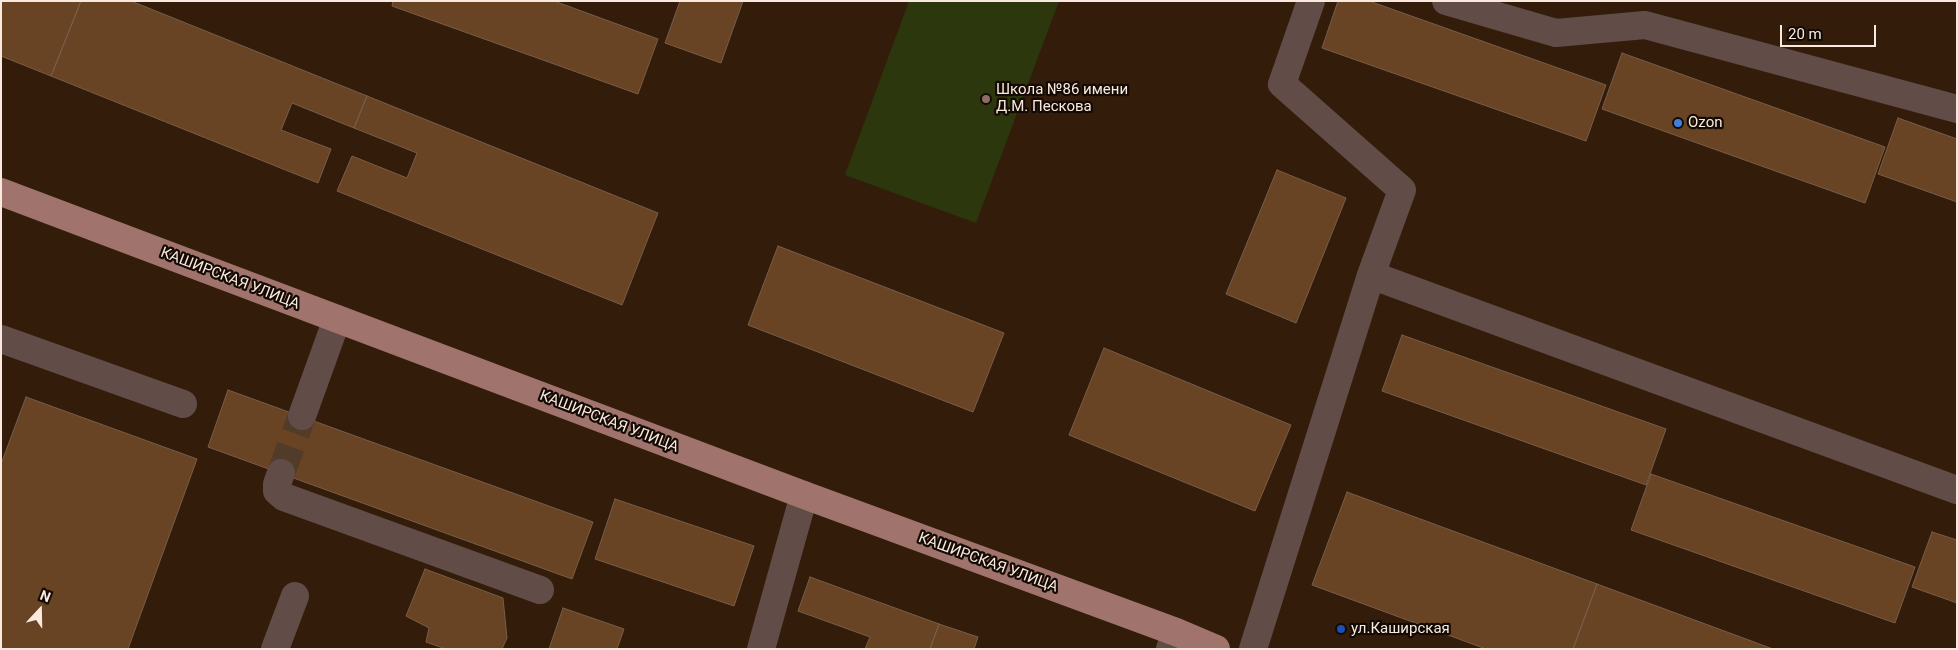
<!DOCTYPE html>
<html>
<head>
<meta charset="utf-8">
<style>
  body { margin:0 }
  #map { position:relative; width:1958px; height:650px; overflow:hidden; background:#331d0a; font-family:Roboto,sans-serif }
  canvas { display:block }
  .frame { position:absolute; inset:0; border:2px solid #f9e9de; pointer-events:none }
  .north { position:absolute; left:15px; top:585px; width:50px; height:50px; -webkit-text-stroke:4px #140a04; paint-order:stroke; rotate:21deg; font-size:14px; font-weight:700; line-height:20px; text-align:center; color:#f9e9de }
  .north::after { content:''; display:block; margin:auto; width:18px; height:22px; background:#f9e9de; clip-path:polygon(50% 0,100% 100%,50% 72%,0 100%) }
  .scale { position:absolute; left:1780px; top:25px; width:96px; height:22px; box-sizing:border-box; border:2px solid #f9e9de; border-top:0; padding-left:6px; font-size:15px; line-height:18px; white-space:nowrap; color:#f9e9de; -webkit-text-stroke:4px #140a04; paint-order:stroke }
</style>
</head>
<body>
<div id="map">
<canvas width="1958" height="650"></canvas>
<div class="frame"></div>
<div class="north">N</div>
<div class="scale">20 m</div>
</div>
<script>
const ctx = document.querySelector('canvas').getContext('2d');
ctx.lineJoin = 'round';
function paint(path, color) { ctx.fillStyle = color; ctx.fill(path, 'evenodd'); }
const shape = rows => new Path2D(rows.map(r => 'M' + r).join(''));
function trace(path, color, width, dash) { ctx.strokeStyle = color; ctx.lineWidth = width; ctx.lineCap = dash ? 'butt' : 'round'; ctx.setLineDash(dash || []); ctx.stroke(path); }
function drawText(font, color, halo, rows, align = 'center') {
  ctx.font = font + ' Roboto,sans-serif'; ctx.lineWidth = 4.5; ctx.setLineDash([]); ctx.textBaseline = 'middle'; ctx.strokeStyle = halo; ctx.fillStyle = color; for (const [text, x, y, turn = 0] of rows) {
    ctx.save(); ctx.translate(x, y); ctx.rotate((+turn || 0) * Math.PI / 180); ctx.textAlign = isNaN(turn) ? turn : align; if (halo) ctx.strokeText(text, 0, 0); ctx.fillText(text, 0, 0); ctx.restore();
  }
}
const green = shape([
  [909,1,1059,1,976,223,845,175]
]);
const building = shape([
  [1,1,81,1,51,76,1,56,1,1],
  [81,1,131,1,367,96,354,128,292,103,281,130,331,149,318,183,51,76,81,1],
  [393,1,554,1,658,39,638,94,392,6,393,1],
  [680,1,743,1,721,63,665,43,680,1],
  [1338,1,1369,1,1606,85,1586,141,1322,48,1338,1],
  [1622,53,1885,147,1865,203,1602,109,1622,53],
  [367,96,658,213,622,305,337,191,352,156,407,178,417,153,354,128,367,96],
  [1898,118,1957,139,1957,202,1878,174,1898,118],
  [1277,170,1346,198,1296,323,1226,294,1277,170],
  [778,246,1004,333,973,412,748,325,778,246],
  [1402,335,1666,429,1646,485,1382,391,1402,335],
  [1104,348,1291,425,1255,511,1069,435,1104,348],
  [228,390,593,522,572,579,208,447,228,390],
  [26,397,197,459,128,649,1,649,1,464,26,397],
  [1651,474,1915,567,1895,623,1631,530,1651,474],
  [1347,492,1597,584,1573,649,1486,649,1312,585,1347,492],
  [615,499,754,546,734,606,595,559,615,499],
  [1932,532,1957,540,1957,603,1912,587,1932,532],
  [425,569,503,598,507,638,502,649,446,649,426,642,429,628,406,616,425,569],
  [810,577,939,624,930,649,865,649,870,637,798,611,810,577],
  [1597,584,1773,649,1573,649,1597,584],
  [563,608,624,629,617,649,549,649,563,608],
  [939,624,978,637,974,649,930,649,939,624]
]);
const minorTunnel = shape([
  [281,473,302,416]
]);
const minor = shape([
  [1446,1,1556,33,1645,25,1957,109],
  [1371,275,1957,490],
  [1,339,183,404],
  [302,416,337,319],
  [281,473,277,484,277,491,284,497,540,590],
  [275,649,295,596],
  [761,649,804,495],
  [1170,649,1176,632],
  [1253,649,1371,275,1402,190,1282,84,1311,1]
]);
const major = shape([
  [1,192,804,495,1176,632,1216,649]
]);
const markers = [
  [986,99,5,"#8d6e63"],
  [1678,123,5,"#3f7fe0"],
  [1341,629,5,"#1a4fb4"]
];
const poiNames = [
  ["Школа №86 имени",996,90],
  ["Д.М. Пескова",996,107],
  ["Ozon",1688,123],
  ["ул.Каширская",1351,629]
];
const streetNames = [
  ["КАШИРСКАЯ УЛИЦА",230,279,21],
  ["КАШИРСКАЯ УЛИЦА",609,422,21],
  ["КАШИРСКАЯ УЛИЦА",988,563,20]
];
paint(green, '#2c370d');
paint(building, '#684324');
trace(building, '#785e49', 1);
trace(minorTunnel, '#513c2a', 28, [28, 14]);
trace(minor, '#624c48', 28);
trace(major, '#a0746c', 28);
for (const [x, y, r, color] of markers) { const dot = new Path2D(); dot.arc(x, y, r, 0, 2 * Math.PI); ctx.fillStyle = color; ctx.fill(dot); trace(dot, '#140a04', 2); }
drawText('15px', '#f9e9de', '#140a04', poiNames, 'left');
drawText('15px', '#f9e9de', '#140a04', streetNames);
</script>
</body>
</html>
